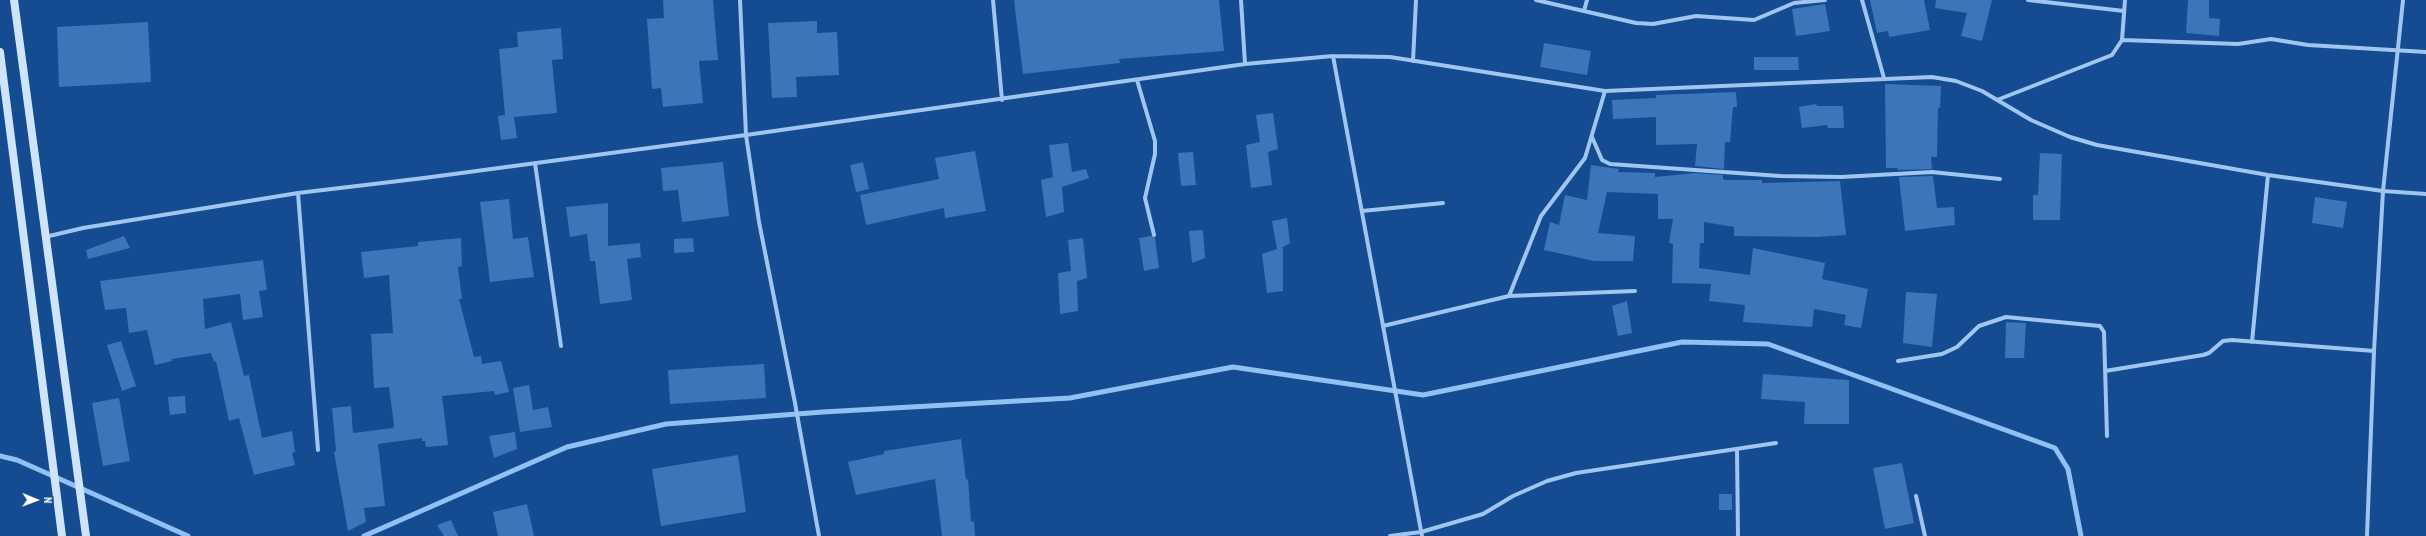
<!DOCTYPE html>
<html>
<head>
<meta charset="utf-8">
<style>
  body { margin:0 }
  #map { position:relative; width:2426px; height:536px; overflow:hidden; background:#144b91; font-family:"PT Sans Narrow",sans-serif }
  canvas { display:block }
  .north { position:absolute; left:16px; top:480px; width:40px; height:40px; -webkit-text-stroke:3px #144b91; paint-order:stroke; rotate:91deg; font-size:11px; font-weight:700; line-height:16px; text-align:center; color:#fff }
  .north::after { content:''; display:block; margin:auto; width:14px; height:18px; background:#fff; clip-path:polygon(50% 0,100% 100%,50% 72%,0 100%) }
</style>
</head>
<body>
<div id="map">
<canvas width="2426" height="536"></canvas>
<div class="north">N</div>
</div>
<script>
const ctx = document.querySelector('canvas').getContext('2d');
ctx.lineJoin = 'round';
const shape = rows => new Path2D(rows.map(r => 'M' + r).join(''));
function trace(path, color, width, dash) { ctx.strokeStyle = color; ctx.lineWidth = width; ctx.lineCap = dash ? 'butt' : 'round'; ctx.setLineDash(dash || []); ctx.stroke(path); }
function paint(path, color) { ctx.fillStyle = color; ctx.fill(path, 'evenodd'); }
const stream = shape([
  [0,456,17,460,188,536],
  [364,536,567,447,666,424,823,412,1070,398,1233,367,1423,395,1682,342,1768,344,2055,448,2068,469,2081,536]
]);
const building = shape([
  [663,0,713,0,718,60,699,61,703,103,663,107,661,88,652,89,647,19,664,18],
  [1014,0,1219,0,1224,51,1119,59,1120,63,1023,74],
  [1870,0,1924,0,1930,30,1889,37,1888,31,1877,33],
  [1936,0,1992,0,1982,41,1961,36,1967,13,1935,8],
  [2188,0,2209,0,2209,18,2220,19,2219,36,2186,33],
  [1825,4,1830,31,1796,36,1792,9],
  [817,21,817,33,837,32,839,75,796,77,797,97,772,98,768,23],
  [148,22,151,82,59,87,57,27],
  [561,28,563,59,552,60,557,113,514,117,517,138,501,140,498,116,505,115,499,49,518,47,517,32],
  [1544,43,1591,51,1587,75,1540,67],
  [1754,57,1798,57,1799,70,1754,70],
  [1885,84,1941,86,1940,108,1938,108,1937,157,1931,157,1932,169,1898,170,1897,168,1886,168],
  [1736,92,1737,107,1733,107,1730,142,1725,142,1724,169,1695,166,1697,144,1656,145,1656,117,1613,119,1612,100,1656,98,1656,95],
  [1816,104,1817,106,1843,106,1844,128,1828,128,1827,125,1802,128,1799,107],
  [1273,113,1278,149,1268,152,1272,185,1251,188,1246,145,1260,142,1256,115],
  [1068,143,1072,172,1086,169,1089,178,1062,187,1064,212,1046,217,1041,180,1053,177,1049,145],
  [975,151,986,211,945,218,944,208,866,225,860,195,939,179,935,158],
  [1193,152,1196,185,1181,186,1178,153],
  [2040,153,2062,154,2060,220,2033,220,2033,195,2038,195],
  [723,162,729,216,682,222,678,190,663,191,661,168],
  [863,162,869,189,856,192,850,165],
  [1591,165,1619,169,1618,172,1655,173,1655,177,1695,173,1723,175,1723,179,1726,180,1762,180,1762,183,1840,181,1846,235,1817,237,1734,236,1734,227,1704,222,1704,243,1700,243,1699,268,1750,275,1753,248,1825,263,1822,279,1868,289,1861,328,1844,325,1846,315,1814,309,1812,327,1743,322,1745,305,1709,301,1711,284,1672,283,1673,244,1669,243,1673,219,1658,219,1658,194,1607,192,1598,233,1635,236,1633,261,1594,261,1544,250,1550,222,1559,225,1565,195,1587,200],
  [1933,176,1937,208,1954,207,1955,225,1905,231,1899,177],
  [2315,197,2347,202,2343,228,2312,223],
  [509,199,513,239,528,237,534,277,490,282,480,202],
  [608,203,608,246,640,243,641,257,627,259,632,300,600,304,595,261,590,261,587,234,570,237,566,207],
  [1287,218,1290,243,1280,249,1283,248,1283,291,1267,293,1262,254,1277,249,1272,221],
  [1203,230,1205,258,1192,263,1189,231],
  [124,236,130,248,88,259,86,250],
  [1151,236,1155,238,1159,268,1144,271,1139,238],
  [461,238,462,266,458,267,462,299,459,299,474,357,481,356,482,364,501,361,509,392,495,395,494,391,442,396,448,445,426,447,425,441,422,441,422,438,378,444,385,506,364,508,366,522,348,531,334,452,336,451,332,408,351,406,353,433,393,428,394,425,389,387,374,388,371,334,393,333,389,275,364,278,361,252,418,246,418,242],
  [693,238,694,252,674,253,674,239],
  [1083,238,1087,278,1077,281,1078,311,1060,314,1058,273,1071,271,1068,240],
  [263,260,267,290,259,291,263,317,243,320,240,294,203,299,205,329,231,322,244,376,249,375,262,438,292,431,295,452,292,453,295,465,254,475,239,418,229,421,216,361,214,362,211,353,172,359,172,361,155,365,147,330,129,333,126,308,105,310,100,281],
  [1906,292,1937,294,1932,347,1903,343],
  [1627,301,1632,333,1618,336,1612,306],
  [2006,322,2026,323,2024,358,2005,358],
  [121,341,136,386,122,391,107,345],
  [764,364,766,398,670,404,668,370],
  [1763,374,1849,380,1849,424,1804,424,1805,402,1761,399],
  [529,385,533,410,548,407,552,427,520,432,513,388],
  [185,396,186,413,170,415,168,397],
  [119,398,130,461,103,466,92,403],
  [515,432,517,449,494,458,489,436],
  [961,439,966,480,968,479,971,522,974,521,975,536,942,536,935,479,856,495,848,462,884,454,884,451],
  [738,455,746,512,661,526,652,469],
  [1902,463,1914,523,1885,529,1873,468],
  [1719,494,1732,494,1732,510,1719,510],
  [527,504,534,536,498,536,493,512],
  [451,520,458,536,444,536,437,525]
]);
const minor = shape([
  [740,0,746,135,759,222,795,403,819,536],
  [993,0,1002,100],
  [1241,0,1245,64],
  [1536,0,1636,23,1653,24,1696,16,1754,20,1794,3,1825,0],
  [1862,0,1884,78],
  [2028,0,2124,11],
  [1584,11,1587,0],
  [2122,40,2238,44,2271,39,2308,45,2426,52],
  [1333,56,1422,536],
  [1413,61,1416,0],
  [1137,80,1155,141,1155,154,1145,198,1154,235],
  [1997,100,2112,55,2122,40,2125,0],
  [1592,137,1602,160,1610,164,1780,176,1841,177,1932,172,2000,179],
  [535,163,561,346],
  [298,193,318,450],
  [1362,211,1443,203],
  [45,237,83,228,298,193,424,178,746,135,1245,64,1333,56,1390,57,1605,91,1932,77,1956,81,1982,91,2031,120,2070,137,2097,145,2268,175,2383,191,2426,194],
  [1509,296,1541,216,1585,158,1605,91],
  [1383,326,1509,296,1635,291],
  [2252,342,2268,175],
  [1898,361,1942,354,1957,347,1979,326,2006,317,2100,326,2104,332,2107,436],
  [2105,371,2203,355,2209,353,2223,341,2232,340,2374,351],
  [1737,449,1738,536],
  [1916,496,1925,536],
  [1390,536,1421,532,1483,514,1513,496,1547,481,1576,473,1776,443],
  [2367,536,2374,351,2383,191,2403,0]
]);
const secondary = shape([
  [14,0,86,536],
  [0,52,62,536]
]);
trace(stream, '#92c0f4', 5);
paint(building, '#3d75b9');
trace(minor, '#a0c5f1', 4);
trace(secondary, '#cfe3fc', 8);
</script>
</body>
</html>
